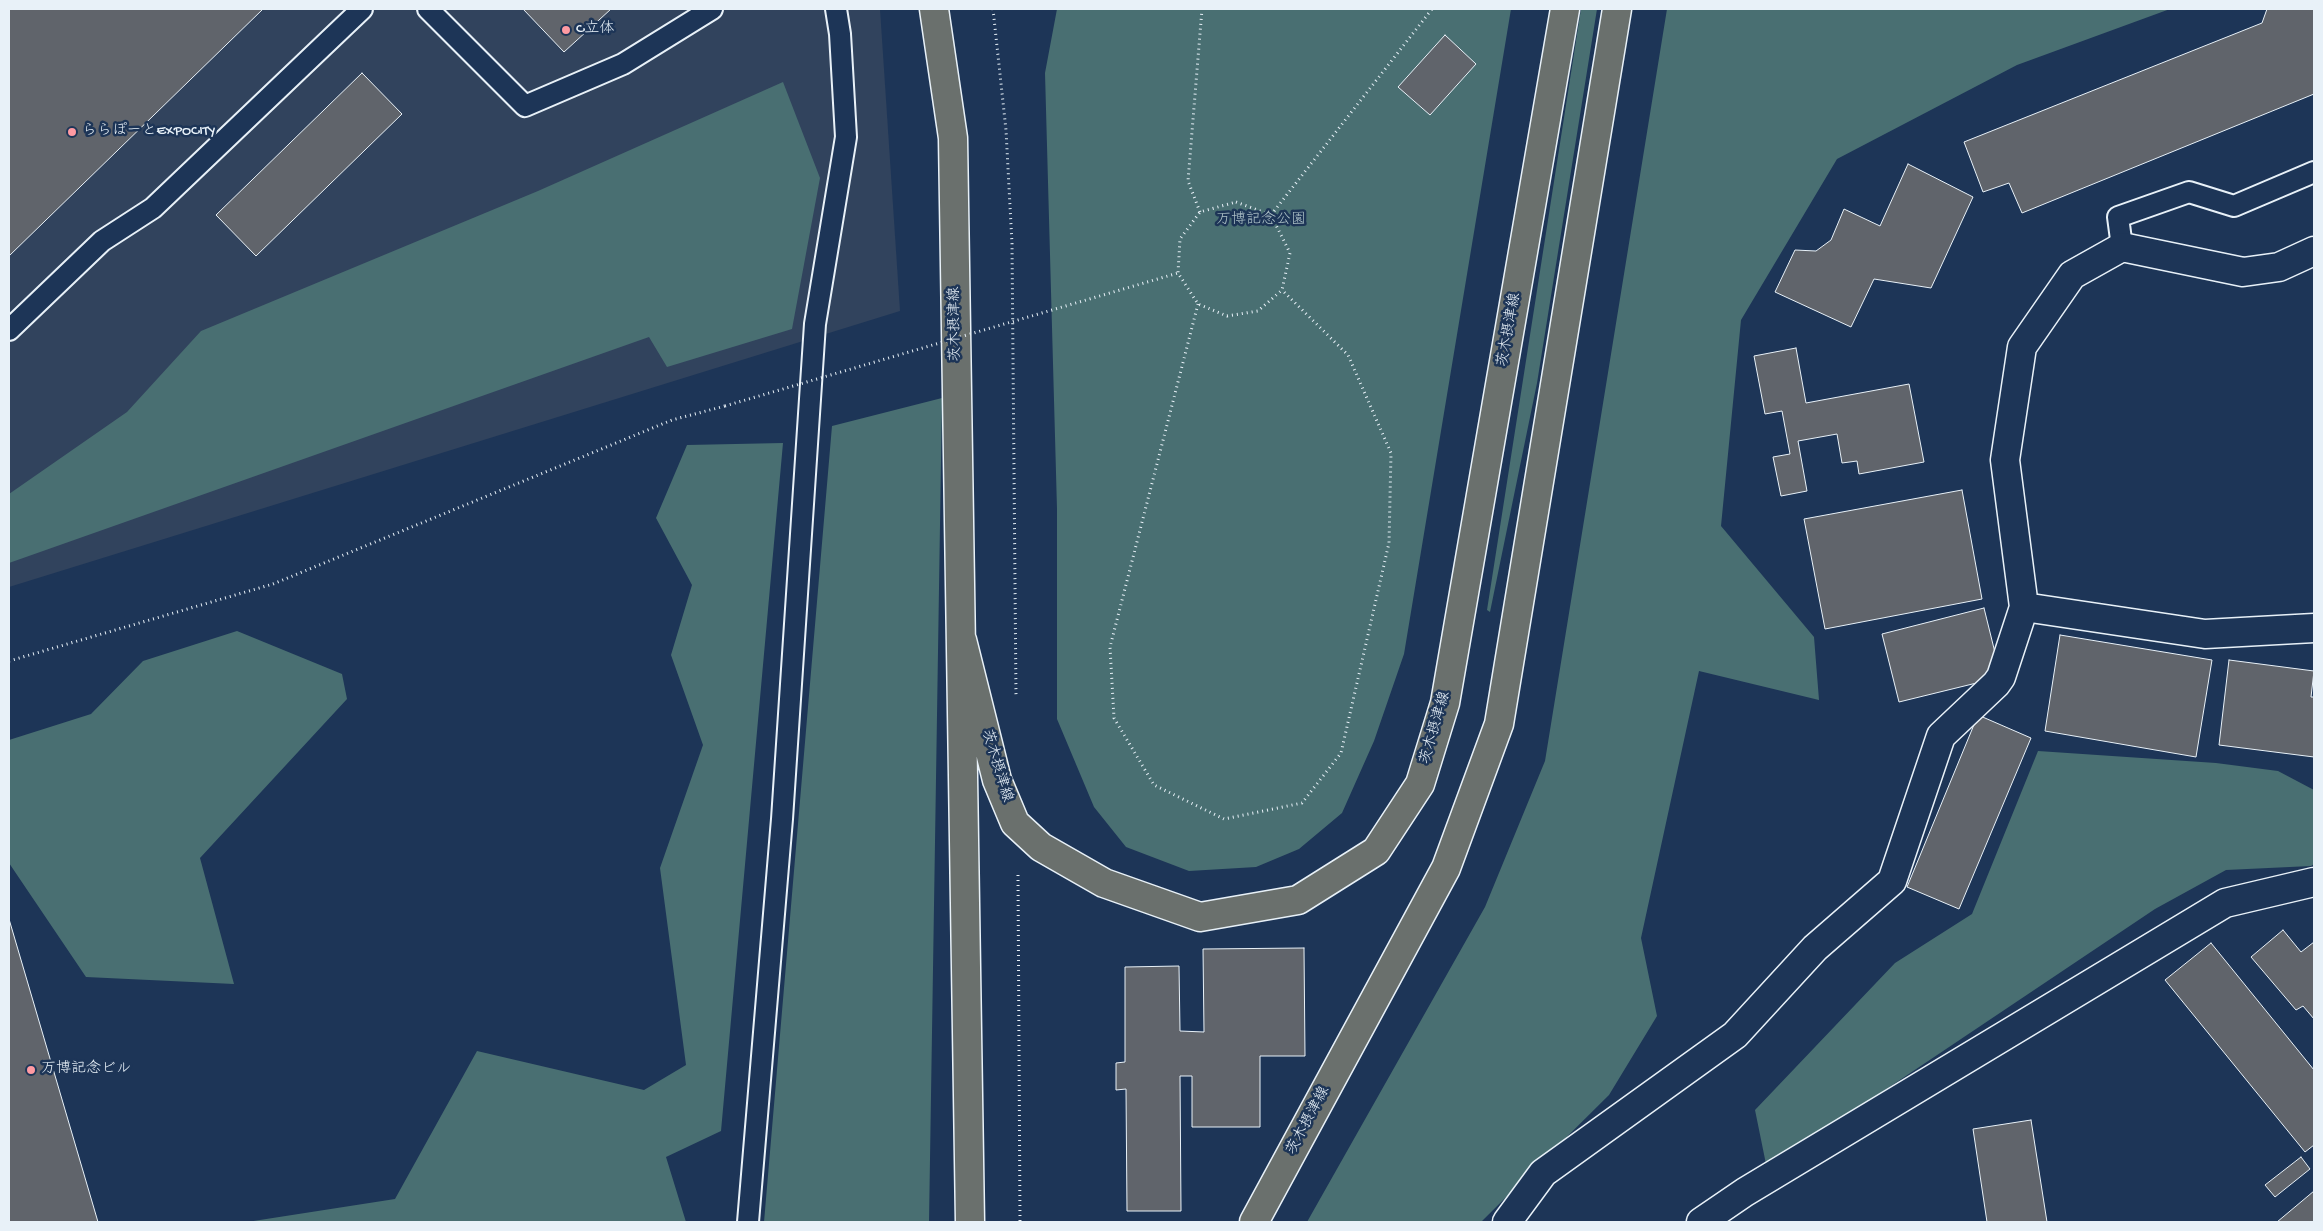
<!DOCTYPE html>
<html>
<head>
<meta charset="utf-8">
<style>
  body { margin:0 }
  #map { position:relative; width:2323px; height:1231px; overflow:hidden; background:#1d3557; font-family:"Gochi Hand",sans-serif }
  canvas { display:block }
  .frame { position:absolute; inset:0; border:10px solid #e8f1f8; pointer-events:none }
</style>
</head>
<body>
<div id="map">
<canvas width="2323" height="1231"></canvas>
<div class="frame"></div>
</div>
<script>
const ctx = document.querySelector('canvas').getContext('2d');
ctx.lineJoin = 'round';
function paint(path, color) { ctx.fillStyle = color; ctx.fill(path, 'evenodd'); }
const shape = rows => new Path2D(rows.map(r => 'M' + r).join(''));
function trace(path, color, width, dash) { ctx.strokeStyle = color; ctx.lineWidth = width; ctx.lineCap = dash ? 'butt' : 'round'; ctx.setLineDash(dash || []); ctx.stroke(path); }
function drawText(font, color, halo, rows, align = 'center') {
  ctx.font = font + ' "Gochi Hand","Klee One",sans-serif'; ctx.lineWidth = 5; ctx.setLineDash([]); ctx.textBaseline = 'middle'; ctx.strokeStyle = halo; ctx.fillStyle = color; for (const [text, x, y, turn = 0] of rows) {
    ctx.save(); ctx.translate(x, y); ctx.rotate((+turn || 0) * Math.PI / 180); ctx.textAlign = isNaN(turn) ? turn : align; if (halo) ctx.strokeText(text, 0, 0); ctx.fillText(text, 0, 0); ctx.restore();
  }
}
const built = shape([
  [9,9,880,9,900,311,9,587]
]);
const green = shape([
  [1057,9,1511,9,1404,654,1374,741,1342,813,1299,849,1256,867,1189,871,1126,847,1094,807,1057,719,1057,509,1045,73],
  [1581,9,1597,9,1537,383,1490,612,1487,610],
  [1667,9,2170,9,2017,65,1837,159,1741,320,1721,526,1814,637,1819,700,1699,671,1641,938,1657,1016,1609,1095,1481,1222,1307,1222,1485,907,1545,761],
  [783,82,820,178,792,329,667,367,649,337,9,563,9,494,127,412,201,331,538,191],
  [942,398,929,1222,764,1222,832,426],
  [783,443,721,1131,666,1157,686,1222,247,1222,395,1199,477,1051,644,1090,686,1065,660,868,703,745,671,655,692,585,656,518,687,445],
  [237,631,342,674,347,699,200,858,234,984,86,977,9,863,9,740,91,714,143,661],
  [2038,751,2216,763,2278,771,2314,790,2314,864,2311,866,2226,870,2155,909,1767,1169,1755,1110,1895,963,1972,914]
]);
const building = shape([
  [9,9,263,9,9,256,9,9],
  [523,9,611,9,564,52,523,9],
  [2267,9,2314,9,2314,94,2022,213,2009,183,1983,192,1964,142,2262,23,2267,9],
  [1445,35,1476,64,1430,115,1398,87,1445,35],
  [362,73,402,114,256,256,216,215,362,73],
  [1908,164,1973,197,1931,288,1874,279,1851,327,1775,292,1795,250,1816,251,1831,240,1844,209,1880,226,1908,164],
  [1796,348,1806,403,1909,384,1924,462,1859,474,1857,461,1842,463,1837,434,1798,441,1807,491,1781,496,1773,457,1790,454,1782,411,1765,414,1754,356,1796,348],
  [1962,490,1982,599,1825,629,1804,519,1962,490],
  [1984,608,2001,677,1899,702,1882,634,1984,608],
  [2060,635,2212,660,2196,757,2045,731,2060,635],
  [2229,660,2314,671,2311,697,2314,697,2314,757,2219,745,2229,660],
  [1978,715,2031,738,1959,909,1907,887,1978,715],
  [9,919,98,1222,9,1222,9,919],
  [2283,930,2301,952,2314,942,2314,1019,2303,1006,2296,1010,2251,957,2283,930],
  [2211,943,2314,1070,2314,1145,2305,1152,2165,980,2211,943],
  [1304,948,1305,1056,1260,1056,1260,1127,1192,1127,1192,1076,1180,1076,1181,1211,1127,1211,1126,1089,1116,1090,1116,1063,1125,1062,1125,967,1179,966,1180,1031,1204,1032,1203,949,1304,948],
  [2031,1120,2047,1222,1987,1222,1973,1129,2031,1120],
  [2301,1157,2310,1169,2275,1197,2265,1185,2301,1157],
  [2314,1191,2314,1222,2277,1222,2314,1191]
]);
const path = shape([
  [993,9,1006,130,1012,244,1016,697],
  [1236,202,1271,215,1290,253,1282,290,1258,311,1227,316,1198,304,1178,273,1180,239,1200,212,1236,202],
  [1200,212,1188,181,1202,9],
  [1271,215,1432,9],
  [1198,304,1110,647,1114,718,1154,785,1224,819,1302,803,1341,753,1389,543,1391,453,1348,355,1282,290],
  [9,661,273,584,672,420,725,406],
  [1018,875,1020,1222]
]);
const service = shape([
  [428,9,525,106,623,64,712,9],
  [2122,247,2118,217,2189,192,2234,206,2314,172],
  [9,330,102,241,153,208,362,9],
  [748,1222,782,819,815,324,846,137,840,34,836,9]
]);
const minor = shape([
  [2024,607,2205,634,2314,628],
  [1507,1222,1543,1173,1735,1035,1815,948,1892,881,1941,736,1996,684,2001,677,2024,607,2005,460,2022,347,2072,275,2122,247,2243,272,2279,267,2314,251],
  [1701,1222,1745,1192,2225,903,2314,882]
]);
const primary = shape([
  [934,9,953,138,970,1222],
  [962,640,997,780,1015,823,1041,847,1104,883,1200,917,1298,900,1376,851,1420,784,1445,703,1565,9],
  [1254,1222,1446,868,1499,724,1617,9]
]);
const pathBridge = shape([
  [725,406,1178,273]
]);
const markers = [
  [566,30,5,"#ff9aa2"],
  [72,132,5,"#ff9aa2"],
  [31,1070,5,"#ff9aa2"]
];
const poiNames = [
  ["C立体",576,30],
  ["ららぽーとEXPOCITY",82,132],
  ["万博記念ビル",41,1070]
];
const parkNames = [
  ["万博記念公園",1261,221]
];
const streetNames = [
  ["茨木摂津線",956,324,-91],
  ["茨木摂津線",1510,330,-80],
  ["茨木摂津線",1436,728,-74],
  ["茨木摂津線",996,766,73],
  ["茨木摂津線",1309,1121,-62]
];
paint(built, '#31435d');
paint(green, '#496f72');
paint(building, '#60646b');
trace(building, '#e8f1f8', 1);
trace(service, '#e8f1f8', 24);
trace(minor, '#e8f1f8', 31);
trace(primary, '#e8f1f8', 31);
trace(path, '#e8f1f8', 3, [1, 4]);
trace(service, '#1d3557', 20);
trace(minor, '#1d3557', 28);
trace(primary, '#6a706d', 28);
trace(pathBridge, '#e8f1f8', 3, [1, 4]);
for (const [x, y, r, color] of markers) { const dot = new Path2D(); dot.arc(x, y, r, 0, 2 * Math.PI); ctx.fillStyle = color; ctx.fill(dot); trace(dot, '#1d3557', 2); }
drawText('15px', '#e8f1f8', '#1d3557', poiNames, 'left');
drawText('15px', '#b0c4c9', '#1d3557', parkNames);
drawText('15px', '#e8f1f8', '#1d3557', streetNames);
</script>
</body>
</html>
